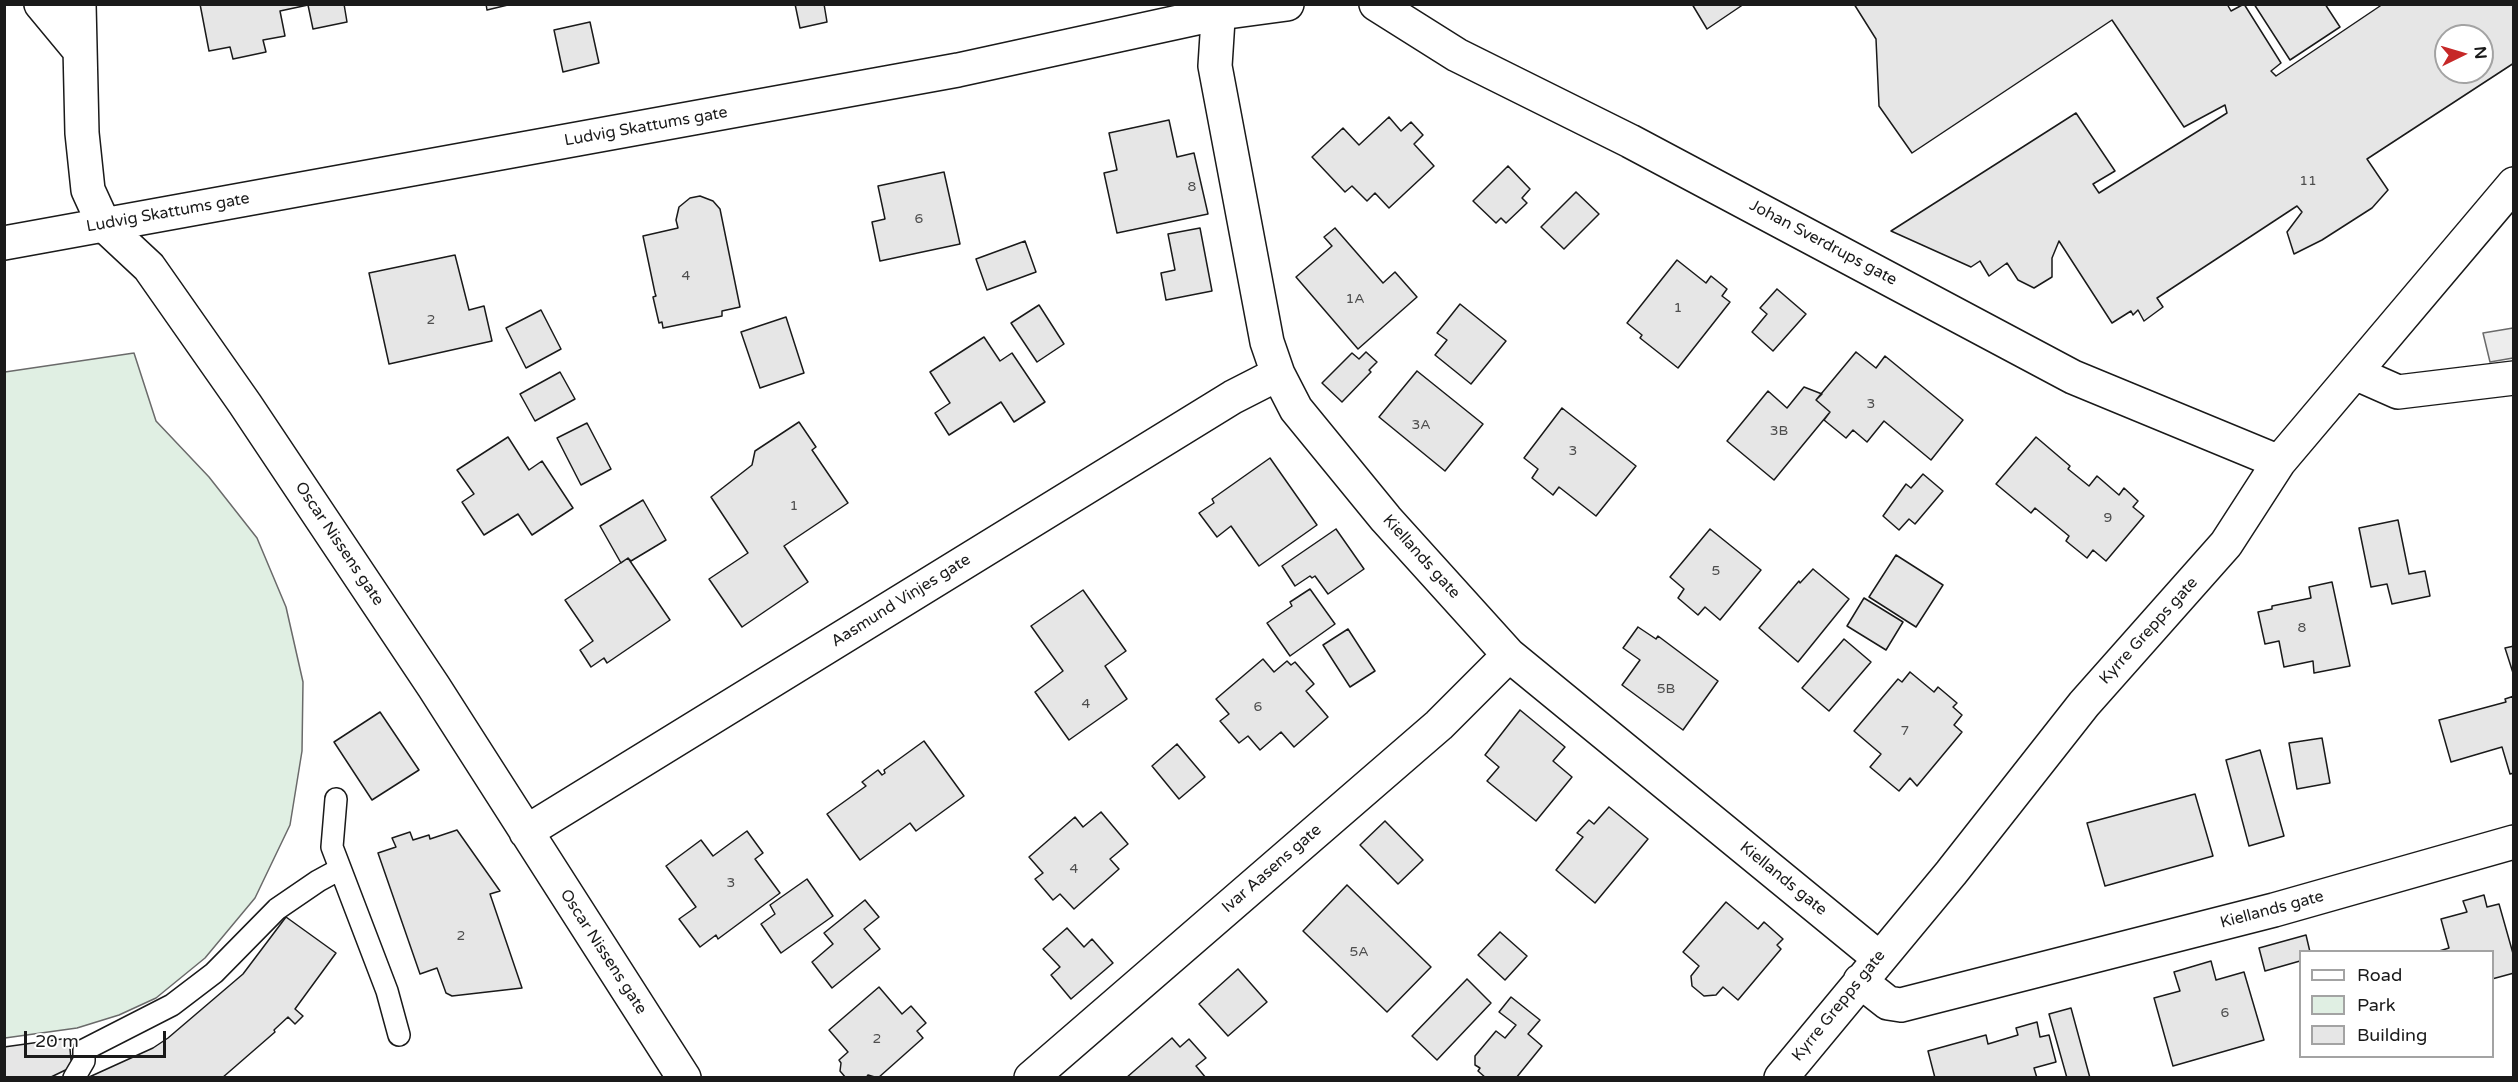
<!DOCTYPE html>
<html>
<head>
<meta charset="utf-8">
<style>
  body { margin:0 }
  #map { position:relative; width:2518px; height:1082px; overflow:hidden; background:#fff; font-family:"Varela Round",sans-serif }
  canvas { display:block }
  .frame { position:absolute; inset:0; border:6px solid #1a1a1a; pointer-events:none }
  .legend { position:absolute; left:2299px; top:950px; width:195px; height:108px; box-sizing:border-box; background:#fff; border:2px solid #a3a3a3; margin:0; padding:8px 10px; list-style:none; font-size:18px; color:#1a1a1a }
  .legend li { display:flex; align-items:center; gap:12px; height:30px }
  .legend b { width:30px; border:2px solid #a3a3a3 }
  .north { position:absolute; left:2434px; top:24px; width:60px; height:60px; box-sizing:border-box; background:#fff; border:2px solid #a3a3a3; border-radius:50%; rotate:85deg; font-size:16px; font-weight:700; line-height:24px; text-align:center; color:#1a1a1a }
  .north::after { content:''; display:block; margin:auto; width:21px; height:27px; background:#c62828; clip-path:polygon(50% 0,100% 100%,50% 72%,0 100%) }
  .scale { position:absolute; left:24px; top:1031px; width:142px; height:27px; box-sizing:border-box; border:3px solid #1a1a1a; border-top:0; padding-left:8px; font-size:18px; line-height:21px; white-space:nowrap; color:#1a1a1a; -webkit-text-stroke:4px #fff; paint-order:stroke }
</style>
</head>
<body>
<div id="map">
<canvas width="2518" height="1082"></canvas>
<div class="frame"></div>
<ul class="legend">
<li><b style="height:8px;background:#fff"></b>Road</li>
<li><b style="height:16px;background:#e0efe3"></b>Park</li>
<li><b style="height:16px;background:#e6e6e6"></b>Building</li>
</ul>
<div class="north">N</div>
<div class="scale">20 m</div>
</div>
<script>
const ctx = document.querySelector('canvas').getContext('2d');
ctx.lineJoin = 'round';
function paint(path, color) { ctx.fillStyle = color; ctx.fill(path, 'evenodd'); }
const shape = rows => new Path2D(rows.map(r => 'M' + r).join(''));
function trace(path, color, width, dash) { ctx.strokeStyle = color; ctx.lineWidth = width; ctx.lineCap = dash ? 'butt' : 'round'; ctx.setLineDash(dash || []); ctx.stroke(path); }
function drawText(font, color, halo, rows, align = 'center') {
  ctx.font = font + ' "Varela Round",sans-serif'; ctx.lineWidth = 4.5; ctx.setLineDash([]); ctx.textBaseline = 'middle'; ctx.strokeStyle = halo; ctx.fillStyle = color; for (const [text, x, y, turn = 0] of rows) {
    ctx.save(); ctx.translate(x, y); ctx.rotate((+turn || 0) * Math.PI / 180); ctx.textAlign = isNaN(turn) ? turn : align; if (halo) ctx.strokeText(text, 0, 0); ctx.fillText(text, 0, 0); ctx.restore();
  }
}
const green = shape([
  [134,353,156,421,209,477,257,538,286,607,303,682,302,751,290,825,255,898,205,958,156,998,119,1015,77,1028,5,1038,5,372,134,353]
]);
const parking = shape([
  [2513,328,2513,358,2490,362,2483,333,2513,328]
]);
const building = shape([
  [200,4,344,4,347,22,313,29,308,5,280,11,285,36,263,40,266,52,233,59,230,47,209,51,200,4],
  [486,4,512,4,487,10,486,4],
  [795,4,824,4,827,22,800,28,795,4],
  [1692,4,1744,4,1707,29,1692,4],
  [1854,4,2227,4,2231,11,2244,4,2281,63,2271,71,2276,76,2383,4,2514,4,2514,63,2367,159,2388,190,2372,208,2322,240,2294,254,2287,232,2302,212,2297,206,2157,298,2163,307,2144,321,2138,310,2133,315,2131,311,2112,323,2059,241,2052,258,2052,277,2034,288,2018,280,2007,263,1989,276,1980,261,1971,267,1891,231,2076,113,2115,171,2093,184,2099,193,2227,113,2225,105,2184,127,2112,20,1912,153,1879,106,1876,39,1854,4],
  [2446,36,2482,36,2482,72,2446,72,2446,36],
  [2254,4,2325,4,2340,27,2290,60,2254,4],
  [590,22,599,63,563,72,554,30,590,22],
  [1389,117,1401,131,1411,122,1423,135,1414,144,1434,166,1389,208,1375,193,1367,201,1352,186,1345,192,1312,157,1343,128,1359,145,1389,117],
  [1169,120,1177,157,1194,153,1208,214,1117,233,1104,173,1117,170,1109,133,1169,120],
  [1508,166,1530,189,1522,198,1527,203,1506,223,1501,218,1496,223,1473,201,1508,166],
  [944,172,960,244,880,261,872,222,885,219,878,186,944,172],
  [1576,192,1599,214,1564,249,1541,227,1576,192],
  [700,196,713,201,720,209,740,307,722,311,722,316,663,328,662,322,659,323,653,297,656,296,655,293,643,236,678,228,676,220,679,207,690,198,700,196],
  [1200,228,1212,291,1166,300,1161,273,1175,270,1168,234,1200,228],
  [1335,228,1383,283,1395,272,1417,297,1358,349,1296,277,1332,246,1324,237,1335,228],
  [1025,241,1036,272,987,290,976,259,1025,241],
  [455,255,469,310,484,306,492,341,389,364,369,273,455,255],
  [1677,260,1706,283,1711,276,1727,289,1722,296,1730,302,1678,368,1640,338,1642,335,1627,323,1677,260],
  [1777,289,1806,314,1773,351,1752,332,1767,314,1760,308,1777,289],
  [1460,304,1506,341,1471,384,1435,355,1447,340,1437,333,1460,304],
  [1039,305,1064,344,1037,362,1011,323,1039,305],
  [541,310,561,349,526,368,506,328,541,310],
  [786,317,804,373,760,388,741,332,786,317],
  [984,337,1000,361,1012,353,1045,402,1014,422,1001,402,949,435,935,413,950,403,930,372,984,337],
  [1366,352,1377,362,1369,370,1371,372,1342,402,1322,383,1352,353,1359,359,1366,352],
  [1856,352,1876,368,1885,356,1963,420,1931,460,1884,421,1867,442,1853,430,1846,438,1824,420,1830,412,1816,400,1856,352],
  [1417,371,1483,424,1445,471,1379,417,1417,371],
  [560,372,575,399,535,421,520,394,560,372],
  [1804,387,1822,394,1816,400,1830,412,1774,480,1727,441,1768,391,1787,408,1804,387],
  [1562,408,1636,466,1596,516,1559,487,1553,495,1532,478,1538,469,1524,458,1562,408],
  [799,422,816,447,812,450,848,503,784,546,808,582,742,627,709,579,748,553,711,497,752,465,755,451,799,422],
  [587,423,611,469,581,485,557,438,587,423],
  [508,437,529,470,542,461,573,508,532,535,518,514,484,535,462,502,474,494,457,470,508,437],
  [2036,437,2070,466,2068,469,2089,486,2097,476,2119,495,2124,488,2138,501,2133,507,2144,516,2106,561,2093,550,2087,558,2066,541,2069,536,2035,508,2031,513,1996,484,2036,437],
  [1270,458,1317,525,1259,566,1231,526,1217,537,1199,513,1214,503,1212,499,1270,458],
  [1923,474,1943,491,1915,524,1909,519,1899,530,1883,516,1906,484,1911,488,1923,474],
  [643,500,666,540,631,561,628,558,621,563,600,526,643,500],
  [2398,520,2409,574,2425,571,2430,596,2392,604,2387,584,2371,587,2359,528,2398,520],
  [1336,529,1364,569,1328,594,1315,576,1312,578,1310,576,1295,586,1282,566,1336,529],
  [1710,529,1761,570,1720,620,1705,607,1698,615,1678,598,1684,589,1670,577,1710,529],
  [1896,555,1943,585,1916,627,1869,597,1896,555],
  [628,558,670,620,607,663,604,658,591,667,580,650,593,641,565,600,628,558],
  [1813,569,1849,599,1798,662,1759,628,1799,581,1800,583,1813,569],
  [2332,582,2350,666,2314,673,2313,661,2284,667,2279,641,2265,644,2258,612,2272,609,2272,606,2311,598,2309,587,2332,582],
  [1310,589,1335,624,1290,656,1267,623,1292,606,1290,602,1310,589],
  [1083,590,1126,651,1105,666,1127,699,1069,740,1035,692,1063,671,1031,626,1083,590],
  [1864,598,1903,622,1886,650,1847,626,1864,598],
  [1638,627,1656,639,1658,636,1718,681,1683,730,1622,685,1640,660,1623,648,1638,627],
  [1348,629,1375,671,1350,687,1323,645,1348,629],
  [1844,639,1871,662,1829,711,1802,688,1844,639],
  [2514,646,2514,676,2505,648,2514,646],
  [1263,659,1274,672,1287,661,1291,665,1295,662,1314,684,1306,691,1328,717,1294,747,1281,732,1260,750,1248,736,1239,743,1220,721,1229,714,1216,699,1263,659],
  [1910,672,1934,692,1938,687,1957,703,1953,707,1962,715,1954,725,1962,732,1917,786,1910,778,1899,791,1870,767,1881,754,1854,731,1898,679,1902,682,1910,672],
  [2514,696,2514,773,2510,774,2502,747,2451,762,2439,720,2506,702,2505,699,2514,696],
  [1520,710,1565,747,1553,761,1572,777,1536,821,1487,781,1499,767,1485,755,1520,710],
  [380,712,419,770,372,800,334,742,380,712],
  [2322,738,2330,783,2297,789,2289,743,2322,738],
  [924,741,964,796,916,831,910,823,860,860,827,814,866,786,862,782,878,770,882,775,885,773,884,770,924,741],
  [1177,744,1205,777,1179,799,1152,766,1177,744],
  [2260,750,2284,836,2249,846,2226,760,2260,750],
  [2195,794,2213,856,2105,886,2087,823,2195,794],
  [1609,807,1648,839,1595,903,1556,870,1583,837,1577,833,1589,820,1594,824,1609,807],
  [1101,812,1128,844,1110,859,1119,869,1074,909,1060,894,1053,900,1035,879,1043,873,1029,857,1075,817,1083,827,1101,812],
  [1385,821,1423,860,1398,884,1360,845,1385,821],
  [457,830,500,891,490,894,522,988,452,996,446,993,437,968,420,974,378,853,396,847,392,838,410,832,413,840,429,835,430,839,457,830],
  [747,831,763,853,755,859,780,893,718,939,716,935,700,947,679,919,696,907,666,866,701,840,713,856,747,831],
  [807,879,833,916,781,953,761,924,775,914,770,905,807,879],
  [1347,885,1431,967,1387,1012,1303,931,1347,885],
  [2484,895,2487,907,2499,904,2514,957,2514,973,2492,979,2492,952,2436,952,2449,948,2441,919,2467,912,2463,901,2484,895],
  [865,900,879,917,864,929,880,949,832,988,812,962,833,944,824,933,865,900],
  [1726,902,1758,929,1764,922,1783,939,1777,945,1781,949,1738,1000,1723,987,1716,995,1704,996,1692,986,1691,976,1699,966,1683,952,1726,902],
  [286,917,336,953,295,1009,303,1016,295,1024,288,1017,274,1030,275,1032,222,1078,87,1078,153,1048,168,1038,243,974,286,917],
  [1067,928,1084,947,1092,939,1113,963,1071,999,1051,975,1060,967,1043,949,1067,928],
  [1500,932,1527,956,1505,980,1478,955,1500,932],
  [2306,935,2310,952,2300,952,2300,961,2265,971,2259,948,2306,935],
  [2211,961,2216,980,2244,972,2264,1040,2173,1066,2154,998,2180,991,2174,972,2211,961],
  [1238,969,1267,1002,1228,1036,1199,1004,1238,969],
  [1467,979,1491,1003,1437,1060,1412,1036,1467,979],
  [879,987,902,1014,911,1006,926,1023,917,1031,923,1038,878,1078,868,1075,866,1078,846,1078,840,1071,841,1063,839,1060,848,1052,829,1030,879,987],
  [1511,997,1540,1020,1528,1034,1542,1046,1516,1078,1486,1078,1478,1071,1480,1068,1475,1065,1475,1056,1496,1031,1505,1038,1516,1025,1499,1012,1511,997],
  [2071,1008,2090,1078,2067,1078,2049,1014,2071,1008],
  [2037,1022,2040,1037,2049,1035,2056,1062,2034,1068,2037,1078,1935,1078,1928,1051,1986,1035,1988,1044,2018,1035,2016,1028,2037,1022],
  [69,1038,71,1060,76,1057,80,1063,49,1078,4,1078,4,1047,69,1038],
  [1172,1038,1180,1047,1189,1039,1206,1058,1196,1066,1206,1078,1126,1078,1172,1038]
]);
const lane = shape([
  [336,799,332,847,387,991,399,1035],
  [74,1078,84,1061,84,1050,172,1005,214,973,277,909,318,881,340,869]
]);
const street = shape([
  [41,4,80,51],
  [79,4,82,133,88,190,104,225,149,267,245,404,434,687,684,1078],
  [1219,4,1215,66,1267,342,1278,374,1296,409,1386,519,1509,655,1879,958],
  [1376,4,1457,55,1630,141,2073,377,2279,462],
  [4,243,958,70,1220,13,1287,4],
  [2355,373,2398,392,2514,378],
  [526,832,1233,397,1278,374],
  [1860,981,1888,1003,1901,1005,2274,910,2514,842],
  [1031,1078,1439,725,1509,655],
  [1781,1078,1951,873,2084,704,2226,544,2279,462,2514,184]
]);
const numberNames = [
  ["11",2308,181],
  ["8",1192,187],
  ["6",919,219],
  ["4",686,276],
  ["1A",1355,299],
  ["1",1678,308],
  ["2",431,320],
  ["3",1871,404],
  ["3A",1421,425],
  ["3B",1779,431],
  ["3",1573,451],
  ["1",794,506],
  ["9",2108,518],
  ["5",1716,571],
  ["8",2302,628],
  ["5B",1666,689],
  ["4",1086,704],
  ["6",1258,707],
  ["7",1905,731],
  ["4",1074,869],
  ["3",731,883],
  ["2",461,936],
  ["5A",1359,952],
  ["6",2225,1013],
  ["2",877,1039]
];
const streetNames = [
  ["Ludvig Skattums gate",646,127,-10],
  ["Ludvig Skattums gate",168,213,-10],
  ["Johan Sverdrups gate",1823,243,28],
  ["Oscar Nissens gate",339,544,56],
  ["Kiellands gate",1421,557,48],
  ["Aasmund Vinjes gate",901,601,-32],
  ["Kyrre Grepps gate",2149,631,-48],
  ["Ivar Aasens gate",1272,869,-41],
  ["Kiellands gate",1783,879,39],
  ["Kiellands gate",2272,910,-15],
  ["Oscar Nissens gate",603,952,57],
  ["Kyrre Grepps gate",1839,1006,-51]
];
paint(green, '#e0efe3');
trace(green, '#6a6a6a', 1.5);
paint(parking, '#ededed');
trace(parking, '#6a6a6a', 1.5);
paint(building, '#e6e6e6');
trace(building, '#1a1a1a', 1.5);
trace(lane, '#1a1a1a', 24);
trace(street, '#1a1a1a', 36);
trace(lane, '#fff', 21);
trace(street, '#fff', 33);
drawText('14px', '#4d4d4d', null, numberNames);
drawText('16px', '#1a1a1a', '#fff', streetNames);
</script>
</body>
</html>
